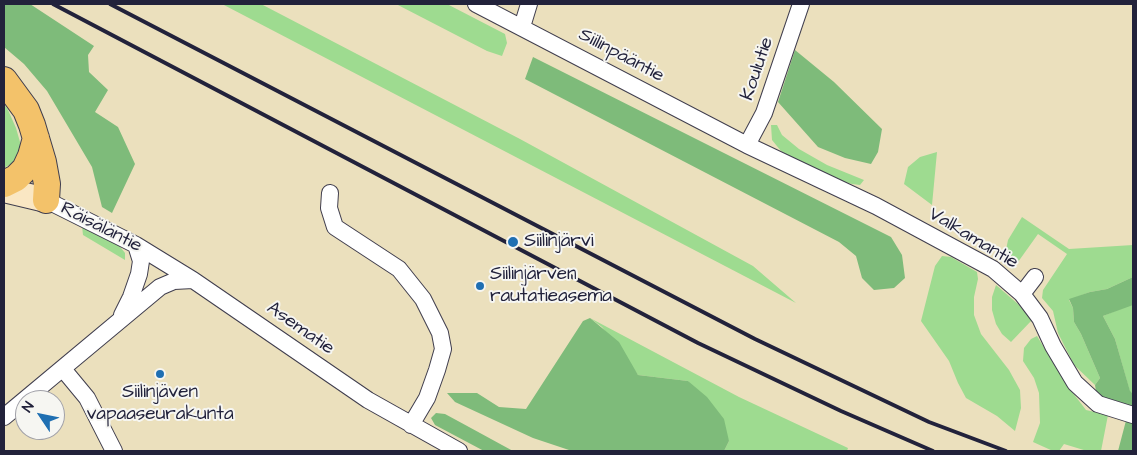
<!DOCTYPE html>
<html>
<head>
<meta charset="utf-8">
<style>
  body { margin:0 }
  #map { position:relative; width:1137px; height:455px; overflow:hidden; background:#ebe0bd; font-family:"Architects Daughter",sans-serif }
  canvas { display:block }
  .frame { position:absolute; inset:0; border:5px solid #22223b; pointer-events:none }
  .north { position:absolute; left:15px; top:390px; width:50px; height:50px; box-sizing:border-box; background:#f6f6f2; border:1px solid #a1a1a9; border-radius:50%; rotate:304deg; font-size:14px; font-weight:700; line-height:20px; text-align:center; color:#22223b }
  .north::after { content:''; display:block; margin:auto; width:18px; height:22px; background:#1f6fb2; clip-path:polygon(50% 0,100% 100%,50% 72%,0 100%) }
</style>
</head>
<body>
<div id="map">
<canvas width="1137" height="455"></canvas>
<div class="frame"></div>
<div class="north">N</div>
</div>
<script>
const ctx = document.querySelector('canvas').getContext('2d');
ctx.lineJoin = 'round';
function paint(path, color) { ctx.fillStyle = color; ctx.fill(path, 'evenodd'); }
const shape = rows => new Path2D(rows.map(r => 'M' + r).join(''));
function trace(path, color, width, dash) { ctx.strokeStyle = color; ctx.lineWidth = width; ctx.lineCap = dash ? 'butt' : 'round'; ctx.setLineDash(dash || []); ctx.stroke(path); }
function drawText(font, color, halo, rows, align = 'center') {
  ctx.font = font + ' "Architects Daughter",sans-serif'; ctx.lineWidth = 4; ctx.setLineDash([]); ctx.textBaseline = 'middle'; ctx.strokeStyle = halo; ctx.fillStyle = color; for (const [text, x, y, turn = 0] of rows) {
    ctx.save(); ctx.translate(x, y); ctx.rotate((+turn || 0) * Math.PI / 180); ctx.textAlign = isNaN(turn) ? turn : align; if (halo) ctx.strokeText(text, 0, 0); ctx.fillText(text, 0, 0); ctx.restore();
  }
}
const green = shape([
  [222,4,261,4,520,139,753,266,796,303],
  [396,4,447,4,505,34,507,43,502,56,487,51],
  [4,104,8,110,16,128,20,142,20,151,14,162,4,168],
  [771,125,777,125,782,135,799,149,827,165,864,180,860,185,852,184,821,175,781,151,772,140],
  [937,152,932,205,904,184,908,167,920,157],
  [1022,217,1069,249,1133,245,1133,277,1107,289,1090,292,1069,300,1073,308,1074,322,1081,334,1100,378,1095,385,1074,365,1058,333,1053,311,1042,298,1043,290,1067,254,1038,234,1013,269,1005,255,1008,240],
  [82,226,118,244,125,253,125,260,83,235],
  [942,256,951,257,977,272,978,279,974,297,974,315,981,334,1009,370,1020,390,1021,408,1015,431,997,416,966,398,958,383,949,361,921,321,935,266],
  [996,285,1018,304,1032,320,1011,342,1002,334,996,324,992,310,992,297],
  [1130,305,1133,305,1133,394,1130,392,1115,339,1103,316],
  [590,318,739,397,848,448,847,451,724,451,729,441,688,381,638,375,602,327],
  [1037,336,1066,384,1086,410,1108,415,1101,451,1087,451,1064,444,1059,451,1053,451,1033,442,1040,423,1039,393,1034,378,1023,361,1024,348,1031,339]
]);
const forest = shape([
  [4,4,30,4,94,46,88,55,89,72,108,90,95,112,118,127,135,164,112,213,102,207,92,167,47,91,24,64,4,47],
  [795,50,834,82,882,129,878,152,871,164,845,158,818,147,778,102],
  [533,57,891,237,902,255,905,278,894,288,874,290,862,278,856,256,839,242,525,79],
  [1133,277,1133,305,1103,316,1115,339,1130,391,1133,394,1133,451,1118,451,1128,413,1098,404,1095,385,1100,378,1081,334,1074,322,1073,308,1069,299,1090,292,1107,289],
  [590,318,619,342,638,375,688,381,707,397,724,419,729,441,724,451,572,451,533,438,455,402,447,393,477,393,499,407,526,409,583,321],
  [436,413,445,414,469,427,513,451,484,451,435,425,431,418]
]);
const street = shape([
  [476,4,747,145,876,206,993,269,1022,294,1040,318,1053,346,1075,383,1098,404,1133,415],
  [522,27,529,4],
  [747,145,764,113,801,4],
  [330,193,329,208,335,227,399,269,423,299,440,333,443,349,437,370,427,398,411,425],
  [46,200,136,245,193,280,368,400,459,451],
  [1022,294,1035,277],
  [122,315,131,297,139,274,141,261,136,245],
  [63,369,87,398,114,451],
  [4,417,160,287,174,281,193,280]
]);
const secondary = shape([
  [4,190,46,200]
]);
const primary = shape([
  [4,80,26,110,32,125,43,162,47,184,46,200],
  [4,184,16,178,25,169,31,156,36,138]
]);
const rail = shape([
  [53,4,698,343,841,411,933,451],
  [110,4,755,339,929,422,1006,451]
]);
const markers = [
  [513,242,6,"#1f6fb2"],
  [480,286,5,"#1f6fb2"],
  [160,374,5,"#1f6fb2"]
];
const streetNames = [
  ["Siilinpääntie",621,56,28],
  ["Koulutie",758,69,-71],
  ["Räisäläntie",101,228,27],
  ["Valkamantie",973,239,31],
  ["Asematie",300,329,35]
];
const poiNames = [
  ["Siilinjärvi",524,242],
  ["Siilinjärven",490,275],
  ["rautatieasema",490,297],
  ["Siilinjäven",160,393,"center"],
  ["vapaaseurakunta",160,415,"center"]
];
paint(green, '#9edb90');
paint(forest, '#7ebb7a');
trace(street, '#403e4e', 18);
trace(secondary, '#403e4e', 26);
trace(primary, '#403e4e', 28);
trace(street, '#fff', 16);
trace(secondary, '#fae7c3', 24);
trace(primary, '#f3c26a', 26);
trace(rail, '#22223b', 4);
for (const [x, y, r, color] of markers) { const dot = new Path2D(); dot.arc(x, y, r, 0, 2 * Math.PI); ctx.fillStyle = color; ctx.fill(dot); trace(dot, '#f6f6f2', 2); }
drawText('19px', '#22223b', '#f6f6f2', streetNames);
drawText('19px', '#22223b', '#f6f6f2', poiNames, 'left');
</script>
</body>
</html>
